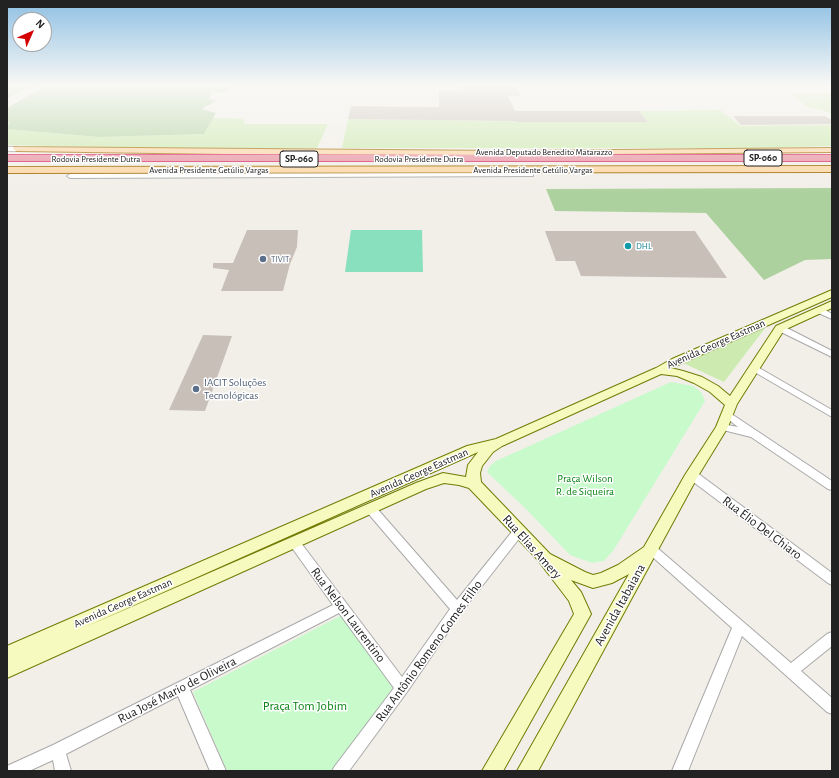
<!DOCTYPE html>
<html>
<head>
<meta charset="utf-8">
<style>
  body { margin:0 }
  #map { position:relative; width:839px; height:778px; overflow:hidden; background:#f2efe9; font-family:"Alegreya Sans",sans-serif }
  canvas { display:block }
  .frame { position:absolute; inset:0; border:8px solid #222; pointer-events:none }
  .north { position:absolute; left:12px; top:12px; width:40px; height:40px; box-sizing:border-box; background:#fff; border:1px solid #a7a7a7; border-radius:50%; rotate:45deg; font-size:11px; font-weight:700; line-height:16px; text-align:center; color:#222 }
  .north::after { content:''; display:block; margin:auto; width:14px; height:18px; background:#d40000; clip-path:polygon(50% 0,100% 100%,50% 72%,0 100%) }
</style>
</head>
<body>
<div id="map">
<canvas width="839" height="778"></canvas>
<div class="frame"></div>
<div class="north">N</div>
</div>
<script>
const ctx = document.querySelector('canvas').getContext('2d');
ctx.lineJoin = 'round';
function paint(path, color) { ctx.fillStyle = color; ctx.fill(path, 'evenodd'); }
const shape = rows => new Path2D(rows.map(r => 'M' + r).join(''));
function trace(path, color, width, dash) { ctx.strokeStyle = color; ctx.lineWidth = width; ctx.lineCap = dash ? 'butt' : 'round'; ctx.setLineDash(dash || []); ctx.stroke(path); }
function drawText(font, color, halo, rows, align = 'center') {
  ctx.font = font + ' "Alegreya Sans",sans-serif'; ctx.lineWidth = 3; ctx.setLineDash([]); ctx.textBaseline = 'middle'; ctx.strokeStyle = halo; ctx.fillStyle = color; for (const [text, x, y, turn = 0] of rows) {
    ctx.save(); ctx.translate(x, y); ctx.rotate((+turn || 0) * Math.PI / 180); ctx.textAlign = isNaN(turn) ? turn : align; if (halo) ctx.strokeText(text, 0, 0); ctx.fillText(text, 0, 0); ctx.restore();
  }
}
const grass = shape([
  [832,93,832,115,825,111,806,106,790,94],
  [720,110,741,126,832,125,832,146,756,148,342,148,348,119,513,121,516,122,648,122,639,111],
  [213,118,243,119,245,124,328,124,317,148,130,148,7,145,7,121,10,122,8,129,99,137,204,134],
  [766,327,724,382,683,363,691,360]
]);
const forest = shape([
  [7,84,33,84,7,99],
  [48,84,227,84,228,92,212,92,209,99,217,100,202,109,216,113,204,134,99,137,7,129,10,122,7,121,7,108],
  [832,188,832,259,805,260,764,280,706,213,555,211,546,189]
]);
const park = shape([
  [671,382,693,386,701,392,705,401,613,551,604,561,592,563,570,555,526,509,487,472,490,466,496,461],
  [342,615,396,692,337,771,227,771,193,692]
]);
const pitch = shape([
  [351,230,422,230,423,272,345,272]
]);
const building = shape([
  [460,84,516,84,521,96,508,96,515,111,639,111,648,122,515,122,515,121,348,119,351,106,439,107,439,90,461,90],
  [733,116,825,116,832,120,832,124,741,125],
  [247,230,298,230,297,247,290,264,283,291,221,291,229,270,213,268,213,263,233,263],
  [545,231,695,231,727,278,581,276,575,261,556,261],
  [203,335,232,336,205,411,169,410]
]);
const street = shape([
  [7,147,17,147,20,149,17,151,7,151,7,147],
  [531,173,533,174,533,176,70,178,67,176,70,174,531,173],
  [816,308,822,308,832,314,832,319,816,312,815,310,816,308],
  [777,326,783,326,832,351,832,357,777,330,776,328,777,326],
  [754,365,832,410,832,417,751,370,750,368,754,365],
  [727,411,832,481,832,490,828,489,751,437,719,429,717,427,719,425,722,424,738,427,724,416,722,414,724,412,727,411],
  [692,471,696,472,832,573,832,585,828,583,688,478,687,475,688,472,692,471],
  [370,504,374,505,457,600,515,528,519,527,523,528,525,531,461,613,407,692,349,771,332,771,335,766,394,688,339,613,190,690,226,771,210,771,178,696,66,754,71,771,55,771,53,760,29,771,7,771,7,766,53,745,333,605,290,545,288,542,290,539,294,538,298,539,402,677,450,609,366,511,365,508,366,505,370,504],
  [651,545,655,546,791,663,827,634,832,632,832,646,801,671,832,698,832,714,827,712,742,636,688,771,672,771,732,628,647,552,645,549,647,546,651,545]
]);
const secondary = shape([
  [832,290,832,297,671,368,683,371,702,377,718,386,730,396,776,326,832,301,832,308,784,330,737,404,728,427,698,476,538,771,517,771,629,574,612,583,593,588,571,580,581,592,591,614,503,771,482,771,574,614,569,601,537,559,469,488,459,485,444,483,426,489,7,678,7,646,467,446,496,439,656,368,672,359,832,290],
  [661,374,677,376,694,383,710,392,725,405,716,427,685,475,644,547,618,565,601,573,593,575,585,572,550,554,481,482,480,473,482,466,493,452,502,446,661,374],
  [478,452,468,465,466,477,443,473,416,483,83,628,478,452]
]);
const primary = shape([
  [14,147,506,151,832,148,832,152,506,155,224,154,17,151,13,149,14,147],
  [832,166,832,172,7,173,7,167,832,166]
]);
const highway = shape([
  [7,155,832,155,832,161,7,161,7,155]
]);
const markers = [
  [628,246,4,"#0f9aa8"],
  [263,259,4,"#5c6f8a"],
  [196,389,4,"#5c6f8a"]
];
const farStreetnames = [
  ["Avenida Deputado Benedito Matarazzo",544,152],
  ["Rodovia Presidente Dutra",96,159],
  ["Rodovia Presidente Dutra",419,159],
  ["Avenida Presidente Getúlio Vargas",209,170],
  ["Avenida Presidente Getúlio Vargas",533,170]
];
const farCulturenames = [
  ["DHL",636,246]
];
const farServicenames = [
  ["TIVIT",271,259]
];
const shields = [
  [763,158,38],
  [299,159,38]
];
const shieldNames = [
  ["SP-060",763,158],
  ["SP-060",299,159]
];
const streetNames = [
  ["Avenida George Eastman",716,344,-24],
  ["Avenida George Eastman",419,473,-24],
  ["Avenida George Eastman",123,603,-24]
];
const serviceNames = [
  ["IACIT Soluções",204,383],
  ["Tecnológicas",204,396]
];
const parkNames = [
  ["Praça Wilson",585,479],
  ["R. de Siqueira",585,492]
];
const nearStreetnames = [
  ["Rua Élio Del Chiaro",762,528,37],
  ["Rua Elias Amery",532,547,48],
  ["Avenida Itabaiana",620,605,-61],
  ["Rua Nelson Laurentino",348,615,53],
  ["Rua Antônio Romeno Gomes Filho",429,651,-54],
  ["Rua José Mario de Oliveira",177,690,-27]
];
const nearParknames = [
  ["Praça Tom Jobim",305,706]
];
paint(grass, '#cdebb0');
paint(forest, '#add19e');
paint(park, '#c8facc');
paint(pitch, '#88e0be');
paint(building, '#c7bfb8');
trace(street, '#a9a9a9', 2);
trace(secondary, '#707d05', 2);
trace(primary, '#a06b00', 2);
trace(highway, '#dc2a67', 2);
paint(street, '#fff');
paint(secondary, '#f7fabf');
paint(primary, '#fcd6a4');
paint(highway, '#e892a2');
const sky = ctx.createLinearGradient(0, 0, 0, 193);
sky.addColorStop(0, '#8fc0e4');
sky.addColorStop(0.44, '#f9f8f5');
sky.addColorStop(1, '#f9f8f500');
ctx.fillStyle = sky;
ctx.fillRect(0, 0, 839, 193);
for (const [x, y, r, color] of markers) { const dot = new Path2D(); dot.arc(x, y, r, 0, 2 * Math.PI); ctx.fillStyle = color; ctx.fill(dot); trace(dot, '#fff', 1.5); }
drawText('9px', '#222', '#fff', farStreetnames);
drawText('9px', '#0d838f', '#fff', farCulturenames, 'left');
drawText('9px', '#4e5e75', '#fff', farServicenames, 'left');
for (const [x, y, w] of shields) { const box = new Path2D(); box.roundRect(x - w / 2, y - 8, w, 16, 3); ctx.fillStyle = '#fff'; ctx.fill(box); trace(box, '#222', 1); }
drawText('bold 10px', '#222', null, shieldNames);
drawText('11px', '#222', '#fff', streetNames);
drawText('11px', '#4e5e75', '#fff', serviceNames, 'left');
drawText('11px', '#0c8416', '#fff', parkNames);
drawText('13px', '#222', '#fff', nearStreetnames);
drawText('13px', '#0c8416', '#fff', nearParknames);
</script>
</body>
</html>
